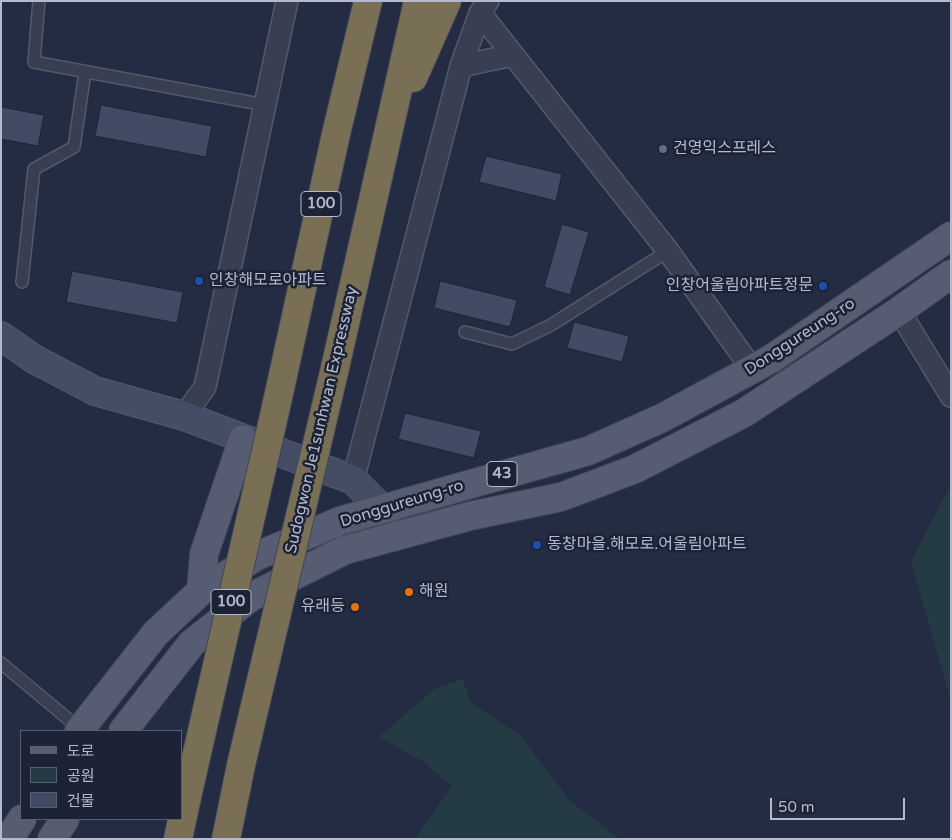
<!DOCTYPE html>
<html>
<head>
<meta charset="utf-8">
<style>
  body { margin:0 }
  #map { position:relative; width:952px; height:840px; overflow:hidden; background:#232c42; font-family:"Varela Round","Noto Sans KR",sans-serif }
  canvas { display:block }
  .frame { position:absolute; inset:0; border:2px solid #b4bacc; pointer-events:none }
  .legend { position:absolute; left:20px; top:730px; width:162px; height:90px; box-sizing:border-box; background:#1c2337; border:1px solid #595f73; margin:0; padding:6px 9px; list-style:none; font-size:15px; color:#b4bacc }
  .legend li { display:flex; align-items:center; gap:10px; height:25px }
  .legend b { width:25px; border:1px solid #595f73 }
  .scale { position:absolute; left:770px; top:798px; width:135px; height:22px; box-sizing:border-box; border:2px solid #b4bacc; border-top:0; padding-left:6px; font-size:15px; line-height:18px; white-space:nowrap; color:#b4bacc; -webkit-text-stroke:4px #1c2337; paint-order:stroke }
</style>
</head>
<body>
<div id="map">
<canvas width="952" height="840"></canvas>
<div class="frame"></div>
<ul class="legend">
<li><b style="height:6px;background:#565d72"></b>도로</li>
<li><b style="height:14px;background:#253b43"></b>공원</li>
<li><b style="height:14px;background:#424b64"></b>건물</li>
</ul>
<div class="scale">50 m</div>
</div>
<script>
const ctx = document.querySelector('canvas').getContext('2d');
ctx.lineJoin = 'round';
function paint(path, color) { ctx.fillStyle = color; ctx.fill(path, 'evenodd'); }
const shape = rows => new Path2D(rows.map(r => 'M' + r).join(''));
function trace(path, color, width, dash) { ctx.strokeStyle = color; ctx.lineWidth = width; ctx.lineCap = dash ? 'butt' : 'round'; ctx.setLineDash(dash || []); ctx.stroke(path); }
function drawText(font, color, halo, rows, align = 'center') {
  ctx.font = font + ' "Varela Round","Noto Sans KR",sans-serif'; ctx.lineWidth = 5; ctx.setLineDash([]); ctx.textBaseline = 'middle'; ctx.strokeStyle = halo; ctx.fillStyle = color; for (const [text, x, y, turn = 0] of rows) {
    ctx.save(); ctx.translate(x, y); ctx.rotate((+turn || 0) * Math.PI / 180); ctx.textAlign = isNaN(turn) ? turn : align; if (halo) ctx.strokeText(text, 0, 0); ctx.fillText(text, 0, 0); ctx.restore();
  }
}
const green = shape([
  [951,484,951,701,911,562],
  [463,679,470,702,520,735,571,802,620,839,415,839,452,786,422,761,379,737,434,689]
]);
const building = shape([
  [101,105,212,126,206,157,95,136,101,105],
  [1,107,44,115,38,146,1,139,1,107],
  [486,156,562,174,556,201,479,182,486,156],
  [562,224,589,232,570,295,544,287,562,224],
  [72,271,183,292,177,323,66,302,72,271],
  [440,281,517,300,510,327,434,308,440,281],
  [574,322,629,336,622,362,567,348,574,322],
  [405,413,481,431,474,458,398,439,405,413]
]);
const lane = shape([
  [39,1,34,62,265,105],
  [22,282,34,169,74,147,85,72],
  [465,332,512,344,551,325,668,251],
  [1,663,80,729]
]);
const street = shape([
  [480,13,668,251,752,369],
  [461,66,513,55],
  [899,311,951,396],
  [184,416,205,387,287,1],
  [353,480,461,66,480,13,488,1]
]);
const secondary = shape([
  [1,336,34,359,95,391,184,416,353,480,382,509,393,537]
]);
const primary = shape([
  [201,591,204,554,243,439],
  [79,731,156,633,201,591,257,556,340,521,588,451,662,418,771,359,951,236],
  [123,731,192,643,251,597,345,550,470,516,561,497,635,469,744,413,899,311,951,274],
  [9,839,22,819],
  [52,839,65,819]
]);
const highway = shape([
  [413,78,447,1],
  [335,368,418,1],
  [276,407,336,134,368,1],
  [178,839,187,797],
  [226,839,241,765]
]);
const highwayBridge = shape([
  [241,765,335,368],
  [187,797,276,407]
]);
const markers = [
  [663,149,5,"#5c6f8a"],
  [199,281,5,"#1a4fb4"],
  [823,286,5,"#1a4fb4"],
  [537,545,5,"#1a4fb4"],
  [409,592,5,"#e8710a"],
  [355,607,5,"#e8710a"]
];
const shields = [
  [321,204,40],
  [502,474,30],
  [231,602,40]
];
const shieldNames = [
  ["100",321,204],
  ["43",502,474],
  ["100",231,602]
];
const poiNames = [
  ["건영익스프레스",673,149],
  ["인창해모로아파트",209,281],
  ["인창어울림아파트정문",813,286,"right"],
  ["동창마을.해모로.어울림아파트",547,545],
  ["해원",419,592],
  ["유래등",345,607,"right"]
];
const streetNames = [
  ["Donggureung-ro",800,337,-33],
  ["Sudogwon Je1sunhwan Expressway",322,420,-77],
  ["Donggureung-ro",402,504,-17]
];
paint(green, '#253b43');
paint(building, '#424b64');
trace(building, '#1e2539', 1);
trace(lane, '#52596c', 14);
trace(street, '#52596c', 24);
trace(secondary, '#52596c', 30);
trace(primary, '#41475b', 30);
trace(highway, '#3f4659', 30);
trace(lane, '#383f51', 11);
trace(street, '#383f51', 21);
trace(secondary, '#454d65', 28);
trace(primary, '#565d72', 28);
trace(highway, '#786f54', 28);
trace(highwayBridge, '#3f4659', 30, []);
trace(highwayBridge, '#786f54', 28);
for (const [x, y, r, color] of markers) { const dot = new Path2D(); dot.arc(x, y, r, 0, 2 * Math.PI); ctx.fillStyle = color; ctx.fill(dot); trace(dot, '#1c2337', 2); }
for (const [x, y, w] of shields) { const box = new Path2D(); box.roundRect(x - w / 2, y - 12.5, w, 25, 4); ctx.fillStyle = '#1c2337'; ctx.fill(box); trace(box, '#b4bacc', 1); }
drawText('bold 15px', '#b4bacc', null, shieldNames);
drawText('16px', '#b4bacc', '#1c2337', poiNames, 'left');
drawText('16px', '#b4bacc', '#1c2337', streetNames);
</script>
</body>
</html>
